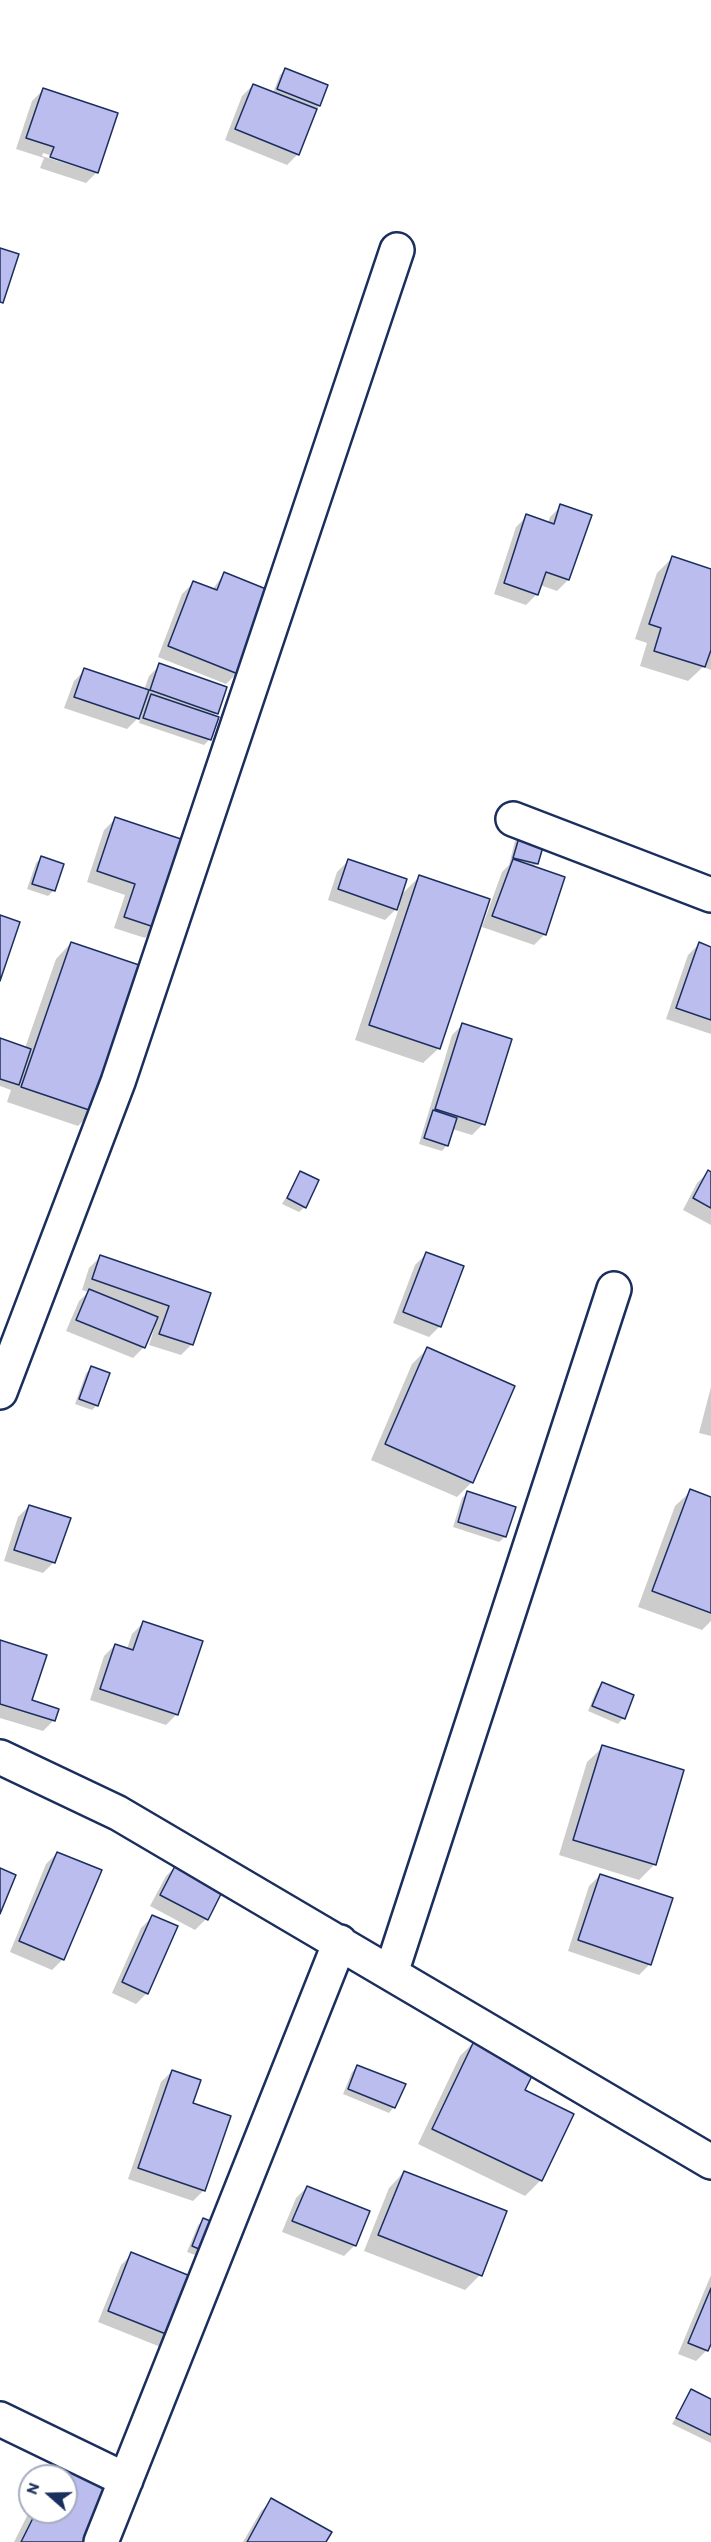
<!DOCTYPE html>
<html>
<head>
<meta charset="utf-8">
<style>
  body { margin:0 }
  #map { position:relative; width:711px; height:2542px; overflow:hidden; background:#fff; font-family:Itim,sans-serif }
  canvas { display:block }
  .north { position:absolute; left:18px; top:2464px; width:60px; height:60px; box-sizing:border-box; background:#fff; border:2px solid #a4acbf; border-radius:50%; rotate:290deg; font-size:16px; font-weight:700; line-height:24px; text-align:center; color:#1b2f5e }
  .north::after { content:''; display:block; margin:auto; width:21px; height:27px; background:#1b2f5e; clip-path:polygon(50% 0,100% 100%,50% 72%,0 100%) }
</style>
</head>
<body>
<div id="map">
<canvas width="711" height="2542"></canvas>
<div class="north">N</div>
</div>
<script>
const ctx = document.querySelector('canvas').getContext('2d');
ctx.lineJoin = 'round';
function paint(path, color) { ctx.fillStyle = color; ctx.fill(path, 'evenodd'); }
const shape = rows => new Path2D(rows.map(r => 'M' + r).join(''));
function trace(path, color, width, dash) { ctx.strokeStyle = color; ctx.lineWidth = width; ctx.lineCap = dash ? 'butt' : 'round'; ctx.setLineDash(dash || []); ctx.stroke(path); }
const shadow = shape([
  [285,70,319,106,298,154,287,165,225,140,242,96,253,85,273,93,280,75],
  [43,90,97,172,86,183,40,168,44,158,16,149,32,101],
  [43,153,93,169,93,172,42,156],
  [561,506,568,580,557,591,540,585,537,594,526,605,494,594,516,527,527,516,548,523,550,517],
  [672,558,711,571,711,670,703,667,688,681,640,666,647,643,635,639,657,573],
  [224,574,237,673,226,684,158,657,182,594,193,583,212,590],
  [160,665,217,713,213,716,210,739,204,745,139,723,141,715,127,729,64,708,74,681,85,670,144,690,149,676],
  [115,819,156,927,145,938,114,928,125,895,87,882,104,830],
  [521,836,537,864,533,867,545,934,534,945,482,927,502,872,509,865,515,841],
  [41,858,62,865,53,891,48,896,27,889,36,863],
  [348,861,400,896,419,877,439,1048,423,1063,355,1040,400,905,385,920,328,900,337,872],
  [71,943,93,1111,78,1126,7,1102,11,1090,0,1086,0,1040,25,1048,56,959],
  [699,944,711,948,711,1034,666,1019,688,955],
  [463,1024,483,1124,472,1135,452,1129,447,1145,442,1151,419,1144,452,1035],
  [708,1172,711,1174,711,1225,683,1210,697,1183],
  [301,1173,305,1207,299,1212,282,1204],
  [426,1254,440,1326,429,1337,393,1323,415,1265],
  [100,1257,209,1294,192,1344,181,1355,149,1345,155,1326,153,1325,144,1347,133,1358,66,1331,79,1301,88,1292,82,1290,89,1268],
  [427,1349,472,1482,457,1497,371,1460,412,1364],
  [92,1368,97,1405,92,1410,75,1404,86,1373],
  [711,1387,711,1436,699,1433],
  [691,1491,711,1499,711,1621,702,1630,638,1607,675,1506],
  [468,1492,514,1508,505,1537,499,1542,453,1527,462,1498],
  [29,1506,54,1562,43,1573,4,1561,18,1517],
  [143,1623,177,1714,166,1725,90,1700,104,1656,115,1645,127,1649,132,1634],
  [0,1642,30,1701,54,1720,43,1731,0,1718],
  [603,1684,632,1696,623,1718,618,1724,588,1711,597,1689],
  [603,1747,682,1771,654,1865,639,1880,559,1855,587,1762],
  [57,1853,63,1959,52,1970,10,1952,46,1864],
  [177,1865,206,1919,195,1930,150,1906,166,1876],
  [600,1875,650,1964,639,1975,568,1951,589,1886],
  [152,1917,147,1993,136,2004,112,1993,141,1928],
  [476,2040,523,2091,572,2115,541,2180,525,2196,418,2144,460,2056],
  [357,2067,394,2107,389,2113,343,2094,352,2072],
  [172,2071,191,2104,204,2190,193,2201,128,2179,161,2082],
  [404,2172,480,2275,465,2290,364,2251,389,2188],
  [307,2187,355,2245,344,2256,282,2232,296,2198],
  [204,2220,206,2259,187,2252,198,2225],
  [132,2254,203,2283,168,2350,98,2322,121,2265],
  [711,2275,711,2341,707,2350,696,2361,678,2354],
  [691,2391,711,2401,711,2443,672,2424],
  [60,2466,77,2474,97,2542,14,2542,30,2510,66,2512,66,2476,49,2476],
  [272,2500,324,2542,243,2542,261,2511]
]);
const building = shape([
  [285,68,328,85,320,106,277,89,285,68],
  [253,84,317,109,299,155,235,129,253,84],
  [43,88,118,113,98,173,50,157,54,147,26,138,43,88],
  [0,248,19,254,3,303,0,302,0,248],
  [560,504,592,515,569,580,546,572,538,595,504,583,526,514,554,524,560,504],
  [672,556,711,569,711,650,705,667,654,651,661,628,649,624,672,556],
  [224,572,271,591,238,674,168,646,193,581,217,590,224,572],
  [159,663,227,687,218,714,150,690,159,663],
  [84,668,149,690,139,719,74,697,84,668],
  [151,694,219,717,211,740,143,718,151,694],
  [115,817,187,841,157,928,124,917,135,884,97,871,115,817],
  [520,834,545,840,538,864,513,858,520,834],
  [41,856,64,864,55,891,32,884,41,856],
  [348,859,407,879,397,910,338,889,348,859],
  [513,859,565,877,546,935,492,916,513,859],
  [419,875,490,899,440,1049,369,1025,419,875],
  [0,915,20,922,0,981,0,915],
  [71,942,145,967,95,1112,21,1087,71,942],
  [699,942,711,947,711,1020,676,1008,699,942],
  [462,1023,512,1039,485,1125,435,1109,462,1023],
  [0,1038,31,1049,19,1085,0,1079,0,1038],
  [433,1110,457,1118,448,1146,424,1138,433,1110],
  [708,1170,711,1172,711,1208,693,1198,708,1170],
  [300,1171,319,1180,306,1208,287,1198,300,1171],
  [426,1252,464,1266,441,1327,403,1312,426,1252],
  [100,1255,211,1293,193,1345,159,1334,169,1306,92,1279,100,1255],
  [89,1289,158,1317,145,1348,76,1320,89,1289],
  [427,1347,515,1386,473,1483,385,1444,427,1347],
  [91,1366,110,1373,98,1406,79,1399,91,1366],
  [690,1489,711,1497,711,1613,652,1591,690,1489],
  [467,1491,516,1507,506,1537,458,1522,467,1491],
  [29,1505,71,1518,55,1563,14,1550,29,1505],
  [143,1621,203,1641,178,1715,100,1689,115,1644,133,1650,143,1621],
  [0,1640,47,1655,32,1700,59,1709,55,1721,0,1704,0,1640],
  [602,1682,634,1695,625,1719,592,1706,602,1682],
  [602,1745,684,1770,656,1865,573,1840,602,1745],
  [57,1852,102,1870,64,1960,19,1941,57,1852],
  [176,1864,224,1888,208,1920,160,1895,176,1864],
  [0,1868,16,1875,0,1914,0,1868],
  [600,1874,673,1898,651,1965,578,1940,600,1874],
  [152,1915,178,1926,148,1994,122,1982,152,1915],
  [475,2039,536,2068,525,2090,574,2114,542,2181,432,2129,475,2039],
  [357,2065,406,2084,395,2108,348,2089,357,2065],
  [172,2070,201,2080,193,2103,231,2116,205,2191,138,2168,172,2070],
  [404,2171,507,2211,482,2276,378,2235,404,2171],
  [307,2186,370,2211,356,2246,292,2221,307,2186],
  [203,2218,225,2227,213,2255,192,2246,203,2218],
  [131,2252,205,2282,181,2340,108,2311,131,2252],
  [711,2288,711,2344,708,2351,688,2343,711,2288],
  [691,2389,711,2399,711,2435,676,2418,691,2389],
  [59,2464,130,2470,99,2542,21,2542,36,2512,66,2512,66,2476,53,2476,59,2464],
  [271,2498,332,2532,326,2542,247,2542,271,2498]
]);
const street = shape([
  [513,819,711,895],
  [0,1392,118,1082,397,250],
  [0,1757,118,1813,711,2162],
  [391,1973,614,1289],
  [0,2419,126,2480],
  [101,2542,340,1942]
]);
paint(shadow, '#0003');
paint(building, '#bcbdef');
trace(building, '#1b2f5e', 1.5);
trace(street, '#1b2f5e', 38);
trace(street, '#fff', 33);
</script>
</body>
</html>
